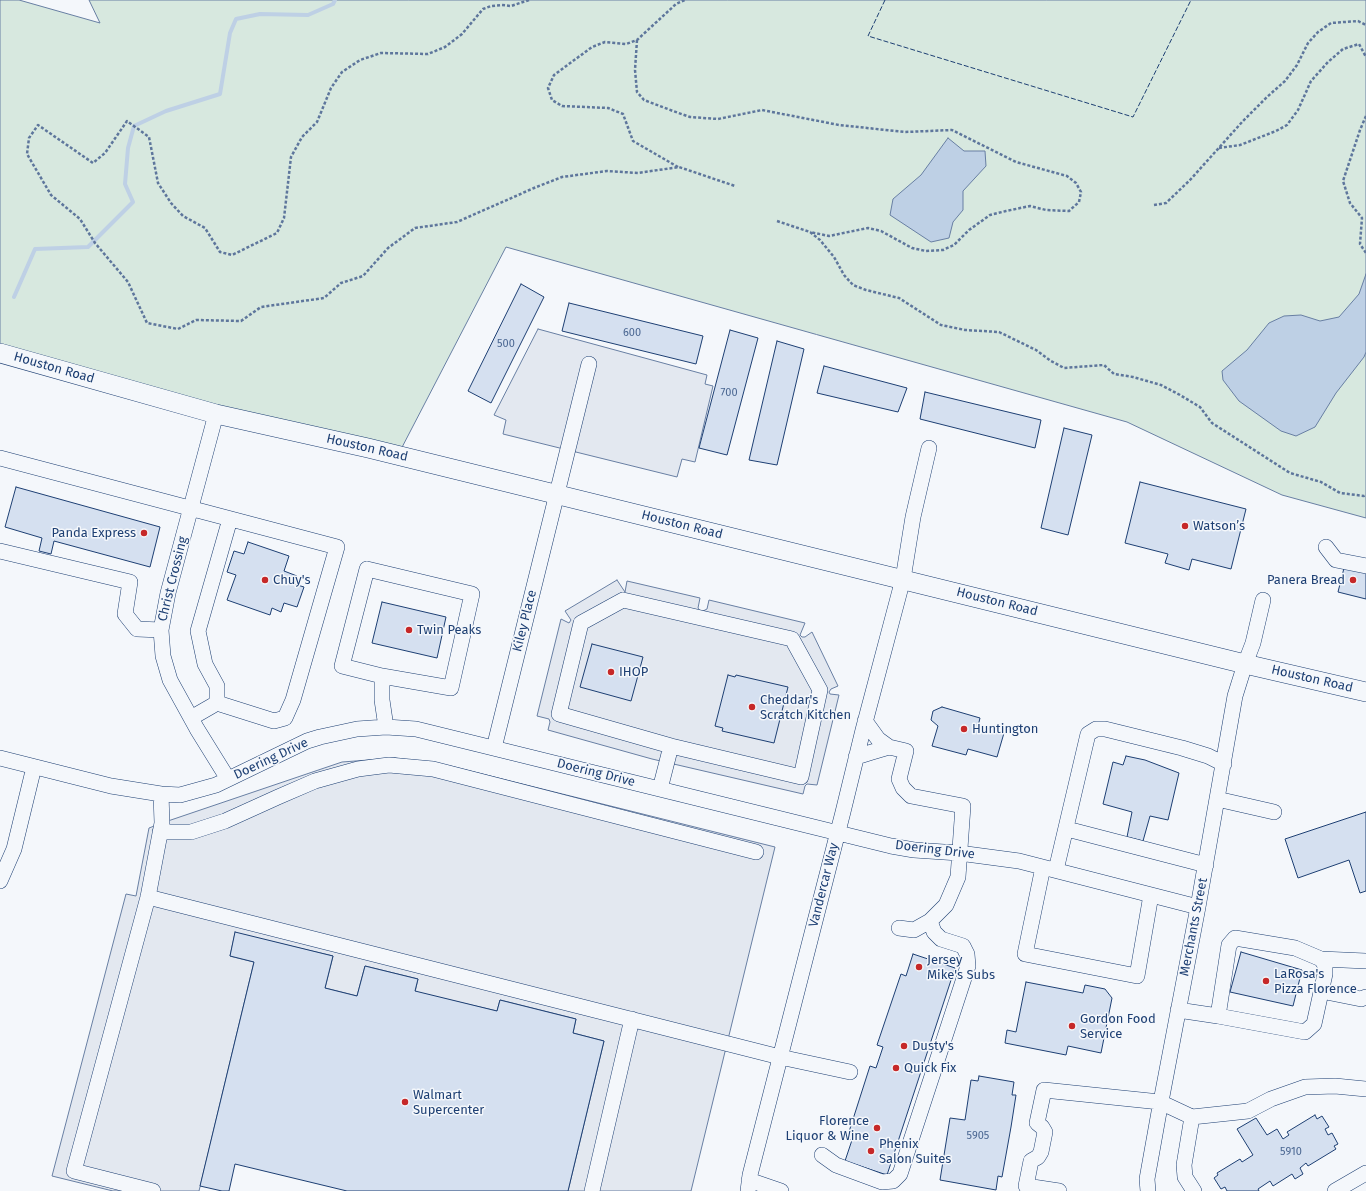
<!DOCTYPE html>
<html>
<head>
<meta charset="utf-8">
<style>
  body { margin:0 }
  canvas { display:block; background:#f4f7fb }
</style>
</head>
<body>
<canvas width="1366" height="1191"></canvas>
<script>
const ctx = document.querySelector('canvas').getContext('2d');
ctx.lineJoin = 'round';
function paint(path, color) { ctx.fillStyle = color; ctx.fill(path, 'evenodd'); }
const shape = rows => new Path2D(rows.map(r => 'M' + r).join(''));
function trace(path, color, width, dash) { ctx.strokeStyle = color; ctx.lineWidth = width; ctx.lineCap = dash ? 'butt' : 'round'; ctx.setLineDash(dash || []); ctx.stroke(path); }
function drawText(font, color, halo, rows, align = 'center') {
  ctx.font = font + ' "Fira Sans",sans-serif'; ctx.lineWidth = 3; ctx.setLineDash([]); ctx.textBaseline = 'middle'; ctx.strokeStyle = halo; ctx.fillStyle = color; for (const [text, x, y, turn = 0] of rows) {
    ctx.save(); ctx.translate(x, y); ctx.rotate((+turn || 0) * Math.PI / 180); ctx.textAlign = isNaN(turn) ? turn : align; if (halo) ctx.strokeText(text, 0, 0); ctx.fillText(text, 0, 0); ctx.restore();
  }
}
const green = shape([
  [0,0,19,0,100,23,89,0,1366,0,1366,518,1282,495,1127,422,506,247,398,455,0,353,0,0]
]);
const parking = shape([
  [538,329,707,375,705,384,713,386,695,462,682,459,677,477,503,434,506,420,494,415,538,329],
  [617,580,625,592,627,581,700,598,698,608,700,611,703,611,707,609,709,600,805,623,800,635,802,637,805,637,812,632,838,686,831,689,829,692,830,694,839,695,817,785,807,784,805,786,803,794,652,759,548,730,550,722,549,719,537,716,561,619,569,623,571,620,565,611,617,580],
  [395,758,450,766,775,847,691,1191,568,1191,604,1041,573,1033,576,1019,500,1000,497,1011,415,992,418,979,365,966,357,996,325,988,333,956,235,933,230,956,254,962,199,1191,113,1191,52,1176,126,894,136,896,149,828,162,823,342,762,395,758]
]);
const water = shape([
  [948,138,964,151,985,151,986,166,963,191,963,210,953,222,949,238,931,242,890,215,893,199,921,175,948,138],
  [1366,274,1366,352,1364,357,1336,393,1315,427,1296,436,1281,431,1239,401,1223,380,1222,371,1247,350,1269,323,1284,316,1301,315,1320,321,1339,317,1359,294,1366,274]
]);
const stream = shape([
  [14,297,35,249,88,247,133,202,125,184,128,148,134,126,166,111,220,94,230,33,236,19,260,14,308,15,333,4,335,0]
]);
const building = shape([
  [521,284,544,297,491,403,468,391,521,284],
  [569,303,703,336,696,364,562,331,569,303],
  [730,330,758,338,727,455,699,448,730,330],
  [777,341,804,349,777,465,749,460,777,341],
  [824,366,907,388,898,412,817,393,824,366],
  [925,392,1041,420,1035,448,920,419,925,392],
  [1064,428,1092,435,1068,535,1041,528,1064,428],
  [1140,482,1246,509,1231,569,1192,559,1189,570,1165,563,1168,554,1125,543,1140,482],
  [16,487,160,527,150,567,54,541,51,554,39,551,42,538,5,527,16,487],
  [248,542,289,556,284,571,297,576,294,584,304,587,297,607,284,603,281,612,272,608,270,615,227,600,236,575,227,572,234,551,244,554,248,542],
  [1345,564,1366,569,1366,599,1338,592,1345,564],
  [382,602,446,617,437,658,372,643,382,602],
  [592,644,643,657,631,701,580,687,592,644],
  [728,675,735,677,736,675,788,687,774,743,722,731,723,728,715,726,728,675],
  [942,707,980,718,978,726,1004,733,997,757,968,749,966,755,932,746,938,726,931,720,933,711,942,707],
  [1126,756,1145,760,1179,773,1168,820,1150,816,1143,841,1127,837,1132,812,1103,804,1113,762,1123,765,1126,756],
  [1366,812,1366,891,1360,893,1349,860,1298,878,1285,839,1366,812],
  [235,932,333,956,325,988,357,996,365,966,418,979,415,991,497,1011,500,1000,576,1019,573,1033,604,1041,568,1191,347,1191,235,1164,229,1191,222,1191,200,1186,254,962,230,956,235,932],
  [1241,952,1302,970,1293,1006,1230,992,1241,952],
  [913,954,955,968,887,1175,845,1161,852,1140,847,1138,870,1066,876,1068,883,1047,877,1045,901,974,906,976,913,954],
  [1026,982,1083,993,1085,985,1105,989,1112,998,1101,1053,1068,1046,1066,1055,1005,1043,1007,1030,1016,1032,1026,982],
  [979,1076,1014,1082,1012,1095,1016,1095,1011,1127,1002,1177,998,1176,996,1190,940,1180,950,1118,965,1120,971,1080,978,1081,979,1076],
  [1315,1115,1317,1119,1322,1116,1329,1127,1325,1129,1328,1135,1332,1133,1338,1144,1334,1146,1336,1149,1308,1166,1306,1163,1300,1168,1303,1174,1295,1179,1292,1174,1273,1186,1270,1181,1258,1189,1259,1191,1227,1191,1225,1187,1221,1189,1214,1178,1218,1175,1217,1173,1240,1159,1242,1162,1253,1155,1237,1129,1256,1118,1267,1135,1277,1129,1283,1139,1289,1135,1287,1132,1315,1115]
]);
const path = shape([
  [529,0,511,6,502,5,491,6,483,9,462,34,445,47,428,54,381,53,360,60,342,72,331,88,317,122,302,137,291,157,284,218,277,233,232,255,220,252,205,228,183,216,171,203,158,183,149,137,127,121,105,153,93,163,38,125,29,138,27,154,51,195,80,219,95,243,128,282,147,323,178,329,196,320,241,321,261,307,324,298,341,283,363,276,388,248,415,228,457,222,534,188,562,177,607,171,638,173,679,167,735,186],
  [637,40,635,70,637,92,644,100,673,111,690,117,718,119,762,110,839,125,905,132,952,130,1016,162,1067,176,1076,183,1081,192,1079,202,1069,211,1046,210,1030,206,1006,211,990,215,969,230,954,245,943,250,926,251,912,248,881,231,868,228,829,236,810,232],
  [1366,116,1360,130,1343,181,1350,203,1362,218,1360,244,1366,253],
  [1219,148,1240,145,1276,131,1287,125,1298,110,1311,81,1328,62,1343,49,1359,44,1366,57],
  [678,167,633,141,623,114,608,108,562,106,552,100,548,88,554,75,592,47,605,42,626,44,637,40,676,4,685,0],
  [1154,205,1166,203,1190,180,1243,121,1267,97,1285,81,1297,65,1308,43,1318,32,1331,23,1358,21,1366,25],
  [777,221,810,232,820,240,834,257,844,275,853,285,866,290,899,298,941,325,965,330,999,332,1036,350,1051,361,1064,368,1104,365,1114,374,1133,377,1161,385,1180,395,1200,407,1212,423,1290,473,1321,482,1340,493,1364,496,1366,495]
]);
const minor = shape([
  [216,414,168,593,161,630,163,656,170,680,197,729,228,779],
  [0,458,337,547,293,700,285,718,274,721,217,703,217,686,205,664,198,631,230,519],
  [1326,547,1336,560,1366,566],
  [0,551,130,582,125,614,137,629,161,630],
  [367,569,472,594,451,688,382,676,342,666,367,569],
  [623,600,792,639,820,690,801,777,671,746,559,714,581,623,623,600],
  [382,676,382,700,386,727],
  [191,718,217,703],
  [865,721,878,739,889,747,906,751,899,779,903,788,911,796,963,806,958,877,946,905,930,921,914,930,899,928],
  [494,748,589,364],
  [856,757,872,752,889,747],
  [0,758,111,786,161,794,180,795,216,785,307,741,320,737,357,729,386,727,416,729,891,846,914,850,959,853,1019,861,1198,907],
  [660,789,671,746],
  [1217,799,1274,812],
  [1067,829,1206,865],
  [160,832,191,832,225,821,278,797,315,781,358,769,389,765,433,769,756,852],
  [1043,867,1025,954,1137,976,1151,895],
  [1056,870,1088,734,1096,729,1105,729,1182,748,1208,756,1224,764],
  [0,881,14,849,34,767],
  [148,897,780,1057,850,1072],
  [1321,959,1366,961],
  [1321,991,1361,999,1366,997],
  [1178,1010,1218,1016,1305,1032,1314,1024,1325,974,1325,965,1321,959,1295,948,1235,938,1229,945,1218,1016],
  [1192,1117,1184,1165,1185,1177,1194,1191],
  [822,1155,836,1165,882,1182,893,1181,900,1174,968,966,967,954,963,946,941,939,934,932,930,921],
  [749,1180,781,1191],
  [153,1191,74,1171,148,897,162,823,161,794],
  [592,1191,632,1019],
  [748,1191,750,1175,843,812,863,730,903,579,913,517,929,448],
  [1059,1191,1026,1186,1031,1161,1038,1157,1041,1152,1045,1132,1042,1127,1037,1123,1044,1090,1160,1102,1192,1117,1248,1111,1271,1099,1305,1087,1335,1086,1366,1089],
  [1148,1191,1147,1179,1159,1112,1198,907,1235,696,1245,664,1253,643,1263,600],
  [1335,1191,1366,1173]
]);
const major = shape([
  [0,353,216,414,368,448,1245,664,1366,692]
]);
const fence = shape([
  [885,0,868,36,1133,117,1191,0]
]);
const markers = [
  [1185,526,4,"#c62828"],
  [144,533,4,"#c62828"],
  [265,580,4,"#c62828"],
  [1353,580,4,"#c62828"],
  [409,630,4,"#c62828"],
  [611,672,4,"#c62828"],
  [752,707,4,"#c62828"],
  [964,729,4,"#c62828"],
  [919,967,4,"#c62828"],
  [1266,981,4,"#c62828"],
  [1072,1026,4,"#c62828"],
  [904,1046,4,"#c62828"],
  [896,1068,4,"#c62828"],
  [405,1102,4,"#c62828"],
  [877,1128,4,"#c62828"],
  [871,1151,4,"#c62828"]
];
const numberNames = [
  ["600",632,333],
  ["500",506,344],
  ["700",729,393],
  ["5905",978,1136],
  ["5910",1291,1152]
];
const streetNames = [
  ["Houston Road",54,368,16],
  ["Houston Road",367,448,13],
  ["Houston Road",682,525,14],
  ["Christ Crossing",173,579,-76],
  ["Houston Road",997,602,14],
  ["Kiley Place",525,621,-76],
  ["Houston Road",1312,679,13],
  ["Doering Drive",271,759,-25],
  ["Doering Drive",596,773,14],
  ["Doering Drive",935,850,7],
  ["Vandercar Way",824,885,-76],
  ["Merchants Street",1194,927,-79]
];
const poiNames = [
  ["Watson’s",1193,526],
  ["Panda Express",136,533,"right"],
  ["Chuy's",273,580],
  ["Panera Bread",1345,580,"right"],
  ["Twin Peaks",417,630],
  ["IHOP",619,672],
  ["Cheddar's",760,700],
  ["Scratch Kitchen",760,715],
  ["Huntington",972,729],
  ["Jersey",927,960],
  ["Mike's Subs",927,975],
  ["LaRosa's",1274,974],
  ["Pizza Florence",1274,989],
  ["Gordon Food",1080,1019],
  ["Service",1080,1034],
  ["Dusty's",912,1046],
  ["Quick Fix",904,1068],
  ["Walmart",413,1095],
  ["Supercenter",413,1110],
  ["Florence",869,1121,"right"],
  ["Liquor & Wine",869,1136,"right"],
  ["Phenix",879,1144],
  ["Salon Suites",879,1159]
];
paint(green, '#d7e8df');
trace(green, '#687fa3', 1);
paint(parking, '#e3e8f0');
trace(parking, '#687fa3', 1);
paint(water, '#bed0e5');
trace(water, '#687fa3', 1);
trace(stream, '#bed0e5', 4);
paint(building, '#d5e0f0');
trace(building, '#1d3f73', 1);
trace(minor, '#1d3f73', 16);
trace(major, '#1d3f73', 20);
trace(path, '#5e769c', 2.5, [3, 2]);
trace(minor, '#f4f7fb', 15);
trace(major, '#f4f7fb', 19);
trace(fence, '#1d3f73', 1, [5, 2]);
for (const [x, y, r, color] of markers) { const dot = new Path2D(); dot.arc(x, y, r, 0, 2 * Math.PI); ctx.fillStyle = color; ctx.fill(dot); trace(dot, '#f4f7fb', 1.5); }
drawText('11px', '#4b6792', null, numberNames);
drawText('13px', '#1d3f73', '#f4f7fb', streetNames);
drawText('13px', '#1d3f73', '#f4f7fb', poiNames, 'left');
</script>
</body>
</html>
